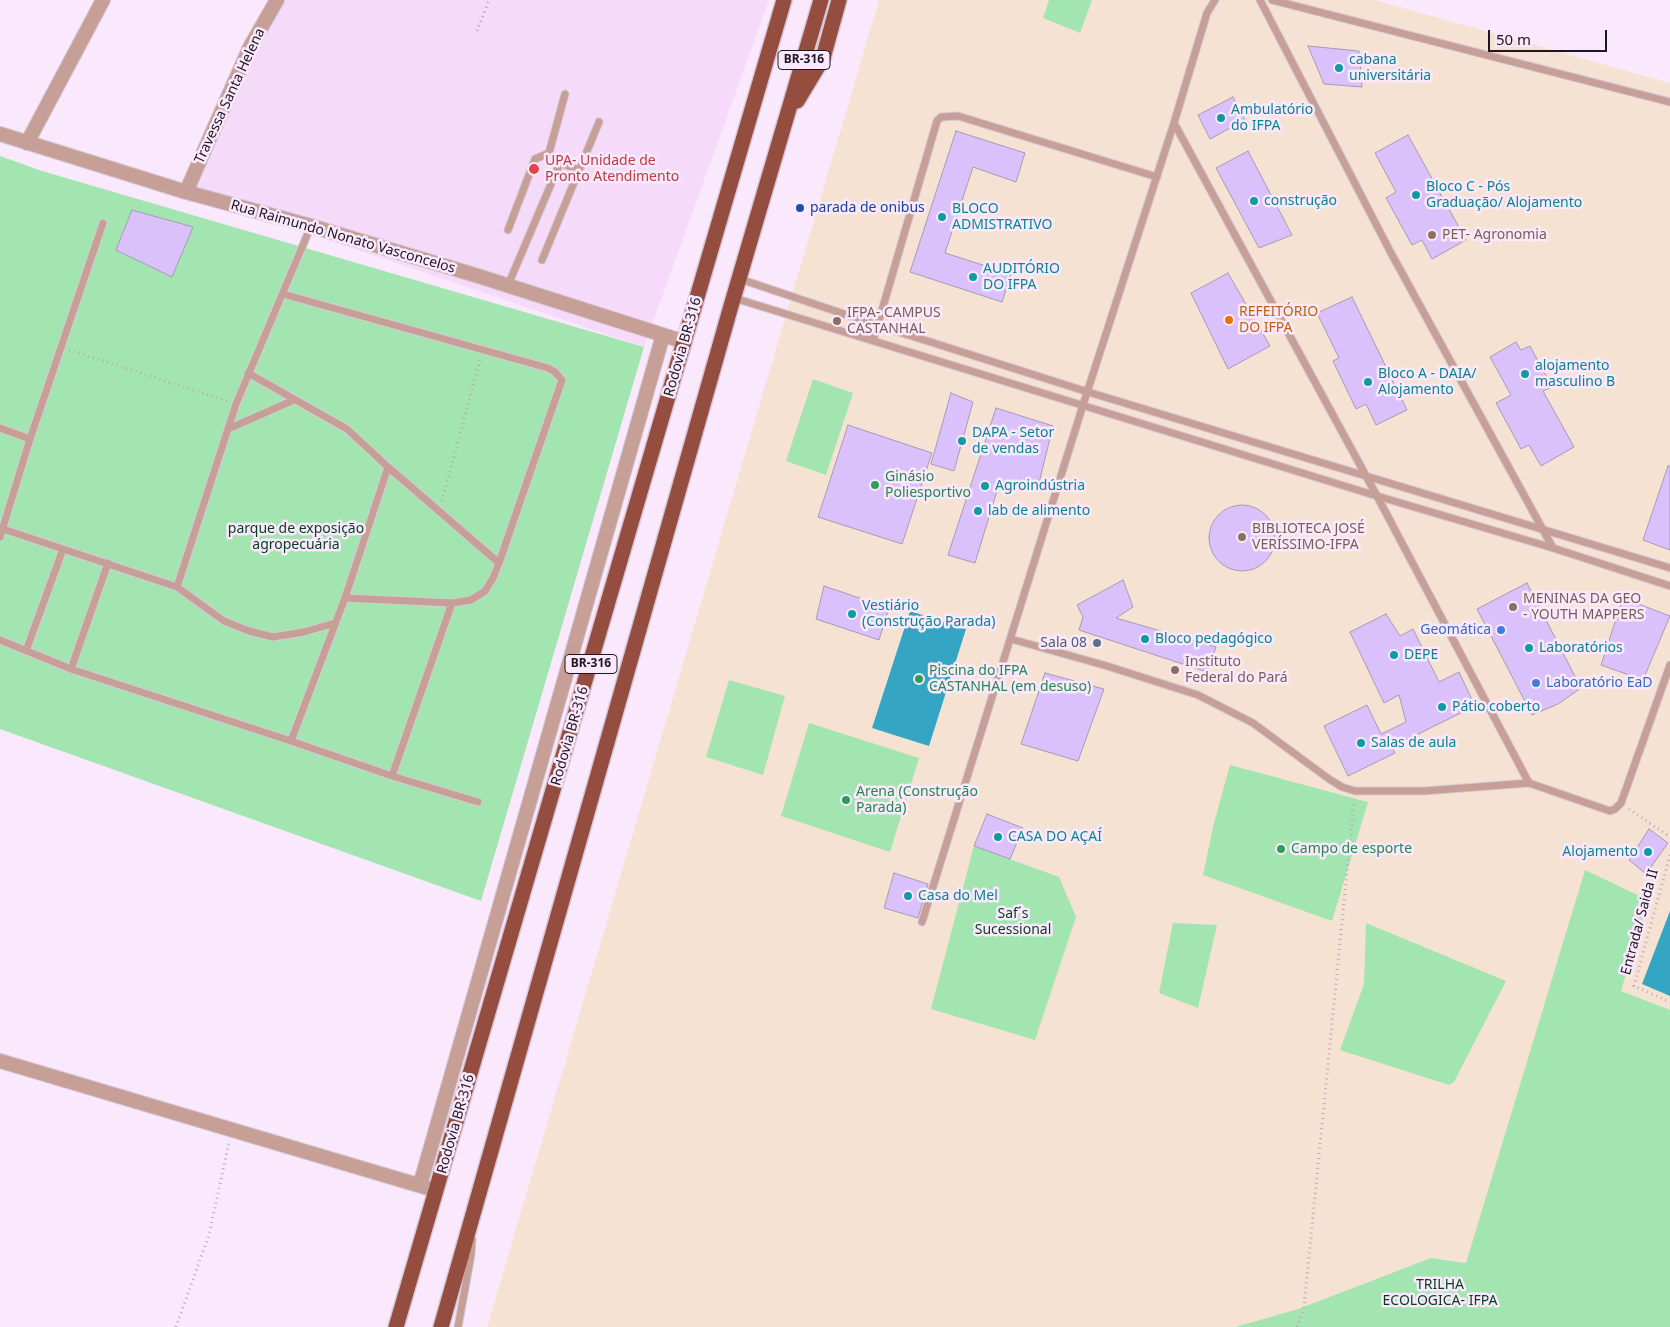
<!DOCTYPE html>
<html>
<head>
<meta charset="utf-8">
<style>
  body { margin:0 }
  #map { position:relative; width:1670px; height:1327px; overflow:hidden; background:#fae9fd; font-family:"Noto Sans",sans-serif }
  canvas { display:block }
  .scale { position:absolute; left:1488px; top:30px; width:119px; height:22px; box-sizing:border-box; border:2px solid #1e171f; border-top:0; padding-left:6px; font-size:15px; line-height:18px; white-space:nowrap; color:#1e171f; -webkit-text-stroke:4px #fae9fd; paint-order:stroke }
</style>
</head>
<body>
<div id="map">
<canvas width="1670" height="1327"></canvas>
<div class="scale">50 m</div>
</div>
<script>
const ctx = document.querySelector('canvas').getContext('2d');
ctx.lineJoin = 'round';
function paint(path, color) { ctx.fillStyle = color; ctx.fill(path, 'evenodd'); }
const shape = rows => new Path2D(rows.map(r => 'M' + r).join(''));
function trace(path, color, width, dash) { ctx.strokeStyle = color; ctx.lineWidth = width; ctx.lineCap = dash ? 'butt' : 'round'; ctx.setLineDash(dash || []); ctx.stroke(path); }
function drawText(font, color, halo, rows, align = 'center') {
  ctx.font = font + ' "Noto Sans",sans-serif'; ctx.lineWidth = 5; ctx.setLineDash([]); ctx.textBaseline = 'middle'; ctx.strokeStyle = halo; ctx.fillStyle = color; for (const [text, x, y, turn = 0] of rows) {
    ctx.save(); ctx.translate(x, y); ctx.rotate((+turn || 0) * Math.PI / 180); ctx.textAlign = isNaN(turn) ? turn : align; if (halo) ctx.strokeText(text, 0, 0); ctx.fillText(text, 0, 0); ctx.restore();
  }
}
const built = shape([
  [277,0,769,0,644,347,186,192]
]);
const education = shape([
  [879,0,1375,0,1670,83,1670,1292,1431,1258,1298,1309,1235,1327,487,1327]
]);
const green = shape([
  [1049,0,1092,0,1080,33,1043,18],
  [0,156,42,171,644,347,481,901,0,729],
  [813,379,853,393,826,475,786,461],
  [729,680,785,696,763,775,706,757],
  [809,723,919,758,890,852,781,816],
  [1230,765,1368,802,1332,921,1203,875,1214,823],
  [974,846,1059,877,1076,917,1035,1040,931,1009],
  [1585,870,1648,900,1621,991,1670,1010,1670,1327,1235,1327,1298,1309,1431,1258,1466,1263],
  [1173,923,1217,925,1198,1008,1159,993],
  [1366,923,1506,981,1454,1082,1449,1085,1340,1050,1364,984]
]);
const water = shape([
  [910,611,966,629,929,746,872,728],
  [1670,911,1670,996,1642,984]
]);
const building = shape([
  [1308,46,1359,51,1362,87,1324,84,1308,46],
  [1233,97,1245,120,1210,139,1198,115,1233,97],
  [956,131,1025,153,1016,182,973,167,945,253,1011,274,1002,302,910,272,956,131],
  [1408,135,1466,240,1432,259,1422,240,1412,245,1386,198,1396,192,1375,153,1408,135],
  [1248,151,1292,235,1259,248,1216,168,1248,151],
  [132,210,193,227,172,277,116,250,132,210],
  [1228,273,1270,346,1228,369,1191,293,1228,273],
  [1352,297,1407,410,1376,425,1366,404,1356,409,1333,361,1339,358,1317,313,1352,297],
  [1516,342,1521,350,1530,346,1552,387,1543,391,1574,447,1541,466,1529,445,1521,449,1496,403,1511,395,1490,357,1516,342],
  [951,393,973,402,954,471,931,464,951,393],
  [996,408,1053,426,1037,491,1000,481,975,563,948,555,996,408],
  [848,425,932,453,902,544,818,517,848,425],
  [1668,466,1670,466,1670,550,1643,540,1668,466],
  '1209 538a33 33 0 1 1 66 0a33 33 0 1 1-66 0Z',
  [1123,580,1133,607,1116,618,1216,647,1207,672,1079,630,1083,617,1077,605,1123,580],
  [1527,583,1581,688,1558,704,1532,715,1477,609,1527,583],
  [824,586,889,608,879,640,816,619,824,586],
  [1623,598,1670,616,1643,680,1601,665,1623,598],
  [1386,614,1400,636,1413,629,1439,682,1459,672,1475,706,1392,747,1395,753,1348,776,1324,726,1367,705,1381,734,1406,722,1399,695,1384,703,1350,632,1386,614],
  [1045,673,1104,689,1078,761,1021,744,1045,673],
  [987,814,1023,828,1010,859,974,846,987,814],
  [1649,829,1668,843,1646,874,1629,860,1649,829],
  [894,873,928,884,918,918,884,908,894,873]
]);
const path = shape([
  [477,31,489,0],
  [69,350,227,401],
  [442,501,480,360],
  [1629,809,1670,837],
  [1670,855,1634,986,1670,1002],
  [176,1327,209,1235,229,1142],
  [1297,1327,1304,1307,1354,801]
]);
const service = shape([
  [1260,0,1391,253,1553,548],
  [1272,0,1670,102],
  [1174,123,1377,496,1529,783],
  [549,153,565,94],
  [560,163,579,170],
  [508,230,535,159,549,153,560,163,508,285],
  [542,260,599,122],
  [740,279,877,325,1088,392,1670,568],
  [283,294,548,368,555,372,562,380,499,563,493,578,485,591,471,600,452,603,345,598,291,741],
  [734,298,1377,496,1553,548,1670,586],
  [873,341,937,121,941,117,958,116,1157,177],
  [248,373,347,429,388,467,345,598],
  [0,428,30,439],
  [228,429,294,400],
  [388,467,499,563],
  [3,529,177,587,224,621,249,631,273,637,304,632,335,623],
  [0,537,30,439,103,223],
  [177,587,236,404,311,226],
  [1011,639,1107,666,1198,695,1253,723,1329,779,1342,787,1355,791,1424,791,1529,783,1610,811,1615,809,1621,803,1670,665],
  [0,640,71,669,291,741,392,776,478,802],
  [26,651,63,549],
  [71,669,108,563],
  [392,776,452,603],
  [922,922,1083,405,1174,123,1207,13,1215,0],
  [458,1327,471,1255,472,1239]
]);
const minor = shape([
  [0,134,186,192,311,226,475,275,685,342],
  [27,143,103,0],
  [186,192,250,47,277,0],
  [0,1061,428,1188],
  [420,1185,663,335]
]);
const trunk = shape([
  [797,101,823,58,839,0],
  [396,1327,784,0],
  [441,1327,731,306,821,0]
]);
const markers = [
  [1339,68,5,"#0f9aa8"],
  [1221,118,5,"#0f9aa8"],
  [534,169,6,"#e0444e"],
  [1416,195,5,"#0f9aa8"],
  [1254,201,5,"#0f9aa8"],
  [800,208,5,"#1a4fb4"],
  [942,217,5,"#0f9aa8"],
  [1432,235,5,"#8d6e63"],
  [973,277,5,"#0f9aa8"],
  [1229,320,5,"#e8710a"],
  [837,321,5,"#8d6e63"],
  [1525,374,5,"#0f9aa8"],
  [1368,382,5,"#0f9aa8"],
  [962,441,5,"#0f9aa8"],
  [875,485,5,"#2e9e5b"],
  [985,486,5,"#0f9aa8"],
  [978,511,5,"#0f9aa8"],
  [1242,537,5,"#8d6e63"],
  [1513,607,5,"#8d6e63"],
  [852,614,5,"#0f9aa8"],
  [1501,630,5,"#3f7fe0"],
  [1145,639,5,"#0f9aa8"],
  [1097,643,5,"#5c6f8a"],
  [1529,648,5,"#0f9aa8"],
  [1394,655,5,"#0f9aa8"],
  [1175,670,5,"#8d6e63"],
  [919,679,5,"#2e9e5b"],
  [1536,683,5,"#3f7fe0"],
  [1442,707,5,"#0f9aa8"],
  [1361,743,5,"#0f9aa8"],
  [846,800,5,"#2e9e5b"],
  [998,837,5,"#0f9aa8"],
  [1281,849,5,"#2e9e5b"],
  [1648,852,5,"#0f9aa8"],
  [908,896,5,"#0f9aa8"]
];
const shields = [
  [804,60,52],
  [591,664,52]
];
const shieldNames = [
  ["BR-316",804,60],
  ["BR-316",591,664]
];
const cultureNames = [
  ["cabana",1349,60],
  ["universitária",1349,76],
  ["Ambulatório",1231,110],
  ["do IFPA",1231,126],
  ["Bloco C - Pós",1426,187],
  ["Graduação/ Alojamento",1426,203],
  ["construção",1264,201],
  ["BLOCO",952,209],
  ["ADMISTRATIVO",952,225],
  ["AUDITÓRIO",983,269],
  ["DO IFPA",983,285],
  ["alojamento",1535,366],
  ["masculino B",1535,382],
  ["Bloco A - DAIA/",1378,374],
  ["Alojamento",1378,390],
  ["DAPA - Setor",972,433],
  ["de vendas",972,449],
  ["Agroindústria",995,486],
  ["lab de alimento",988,511],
  ["Vestiário",862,606],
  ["(Construção Parada)",862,622],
  ["Bloco pedagógico",1155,639],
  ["Laboratórios",1539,648],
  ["DEPE",1404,655],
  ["Pátio coberto",1452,707],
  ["Salas de aula",1371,743],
  ["CASA DO AÇAÍ",1008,837],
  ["Alojamento",1638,852,"right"],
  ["Casa do Mel",918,896]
];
const streetNames = [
  ["Travessa Santa Helena",230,96,-65],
  ["Rua Raimundo Nonato Vasconcelos",343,237,16],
  ["Rodovia BR-316",683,347,-74],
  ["Rodovia BR-316",570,736,-74],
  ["Entrada/ Saida II",1640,922,-75],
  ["Rodovia BR-316",456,1124,-74]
];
const healthNames = [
  ["UPA- Unidade de",545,161],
  ["Pronto Atendimento",545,177]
];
const transitNames = [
  ["parada de onibus",810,208]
];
const educationNames = [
  ["PET- Agronomia",1442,235],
  ["IFPA- CAMPUS",847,313],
  ["CASTANHAL",847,329],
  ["BIBLIOTECA JOSÉ",1252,529],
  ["VERÍSSIMO-IFPA",1252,545],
  ["MENINAS DA GEO",1523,599],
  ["- YOUTH MAPPERS",1523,615],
  ["Instituto",1185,662],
  ["Federal do Pará",1185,678]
];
const foodNames = [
  ["REFEITÓRIO",1239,312],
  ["DO IFPA",1239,328]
];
const leisureNames = [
  ["Ginásio",885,477],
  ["Poliesportivo",885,493],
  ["Piscina do IFPA",929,671],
  ["CASTANHAL (em desuso)",929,687],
  ["Arena (Construção",856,792],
  ["Parada)",856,808],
  ["Campo de esporte",1291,849]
];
const parkNames = [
  ["parque de exposição",296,529],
  ["agropecuária",296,545],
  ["Saf´s",1013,914],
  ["Sucessional",1013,930],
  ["TRILHA",1440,1285],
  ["ECOLOGICA- IFPA",1440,1301]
];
const shopNames = [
  ["Geomática",1491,630],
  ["Laboratório EaD",1546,683,"left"]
];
const serviceNames = [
  ["Sala 08",1087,643]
];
paint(built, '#f5dbf9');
paint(education, '#f6e2d3');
paint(green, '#a2e5b0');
paint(water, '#34a5c2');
paint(building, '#dbc1fc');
trace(building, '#a69bb5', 1);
trace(service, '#d7c7d9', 9);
trace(minor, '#d7c7d9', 16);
trace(trunk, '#d7c7d9', 18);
trace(path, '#b7a9ba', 3, [1, 4]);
trace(service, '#c69f96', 7);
trace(minor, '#c69f96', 14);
trace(trunk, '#944d3e', 15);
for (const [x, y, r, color] of markers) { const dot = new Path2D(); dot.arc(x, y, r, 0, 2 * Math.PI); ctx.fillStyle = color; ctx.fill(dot); trace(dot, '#fae9fd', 2); }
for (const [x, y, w] of shields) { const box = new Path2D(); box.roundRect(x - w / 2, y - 9.5, w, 19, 4); ctx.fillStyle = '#fae9fd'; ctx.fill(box); trace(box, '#1e171f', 1); }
drawText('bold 12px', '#1e171f', null, shieldNames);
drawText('14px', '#0d838f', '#fae9fd', cultureNames, 'left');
drawText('14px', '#1e171f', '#fae9fd', streetNames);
drawText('14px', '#be3a42', '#fae9fd', healthNames, 'left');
drawText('14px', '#164399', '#fae9fd', transitNames, 'left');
drawText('14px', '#785e54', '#fae9fd', educationNames, 'left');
drawText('14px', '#c56008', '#fae9fd', foodNames, 'left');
drawText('14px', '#27864d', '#fae9fd', leisureNames, 'left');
drawText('14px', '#063e1b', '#fae9fd', parkNames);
drawText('14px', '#366cbe', '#fae9fd', shopNames, 'right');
drawText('14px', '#4e5e75', '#fae9fd', serviceNames, 'right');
</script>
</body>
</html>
